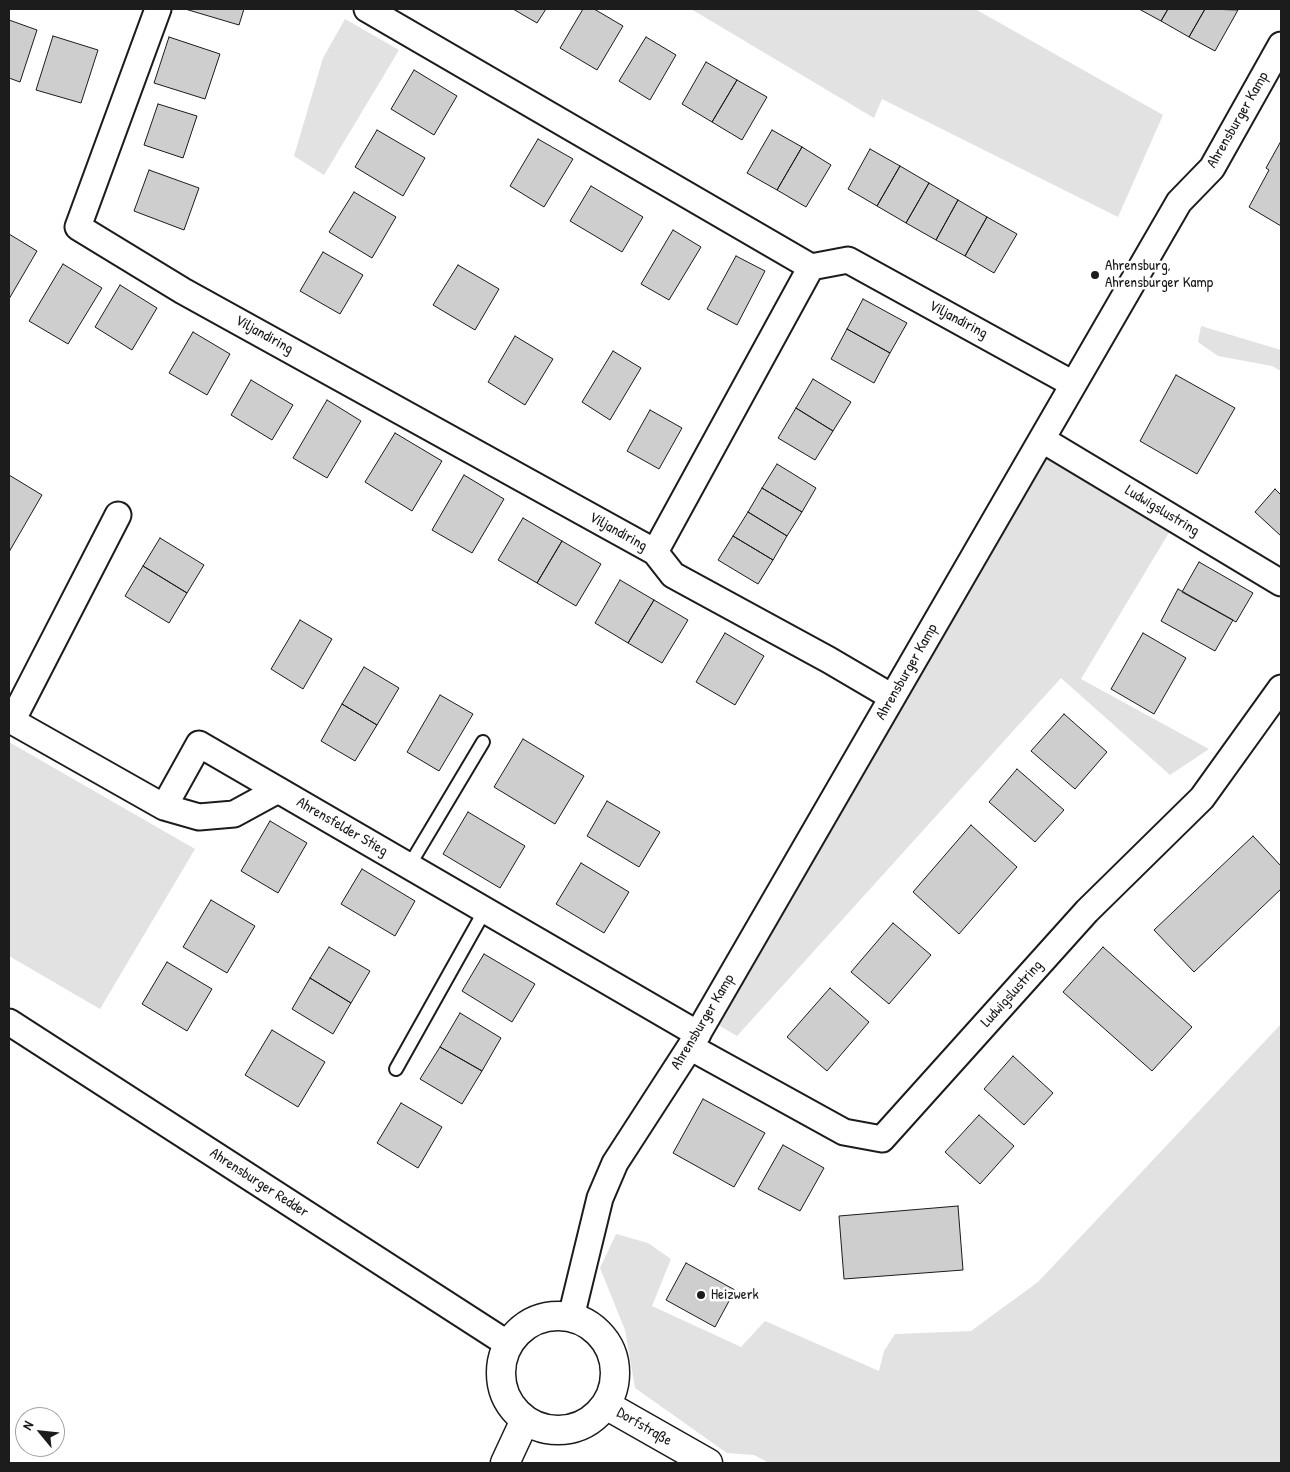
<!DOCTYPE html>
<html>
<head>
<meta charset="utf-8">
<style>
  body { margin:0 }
  #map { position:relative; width:1290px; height:1472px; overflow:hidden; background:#fff; font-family:"Patrick Hand",sans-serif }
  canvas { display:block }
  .frame { position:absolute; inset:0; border:10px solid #1c1c1c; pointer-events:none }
  .north { position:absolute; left:15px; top:1407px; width:50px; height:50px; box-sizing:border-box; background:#fff; border:1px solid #a4a4a4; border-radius:50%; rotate:298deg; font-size:14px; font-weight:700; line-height:20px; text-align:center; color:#1c1c1c }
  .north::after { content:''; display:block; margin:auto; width:18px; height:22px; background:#1c1c1c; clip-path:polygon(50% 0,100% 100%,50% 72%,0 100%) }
</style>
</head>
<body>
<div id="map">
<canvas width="1290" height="1472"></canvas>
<div class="frame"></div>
<div class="north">N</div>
</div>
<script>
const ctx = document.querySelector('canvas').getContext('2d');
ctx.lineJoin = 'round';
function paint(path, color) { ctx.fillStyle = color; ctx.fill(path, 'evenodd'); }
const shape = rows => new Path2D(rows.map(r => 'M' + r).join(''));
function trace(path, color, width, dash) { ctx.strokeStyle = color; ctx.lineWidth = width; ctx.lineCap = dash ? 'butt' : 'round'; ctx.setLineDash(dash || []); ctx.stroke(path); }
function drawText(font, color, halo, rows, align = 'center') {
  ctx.font = font + ' "Patrick Hand",sans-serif'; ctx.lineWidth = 5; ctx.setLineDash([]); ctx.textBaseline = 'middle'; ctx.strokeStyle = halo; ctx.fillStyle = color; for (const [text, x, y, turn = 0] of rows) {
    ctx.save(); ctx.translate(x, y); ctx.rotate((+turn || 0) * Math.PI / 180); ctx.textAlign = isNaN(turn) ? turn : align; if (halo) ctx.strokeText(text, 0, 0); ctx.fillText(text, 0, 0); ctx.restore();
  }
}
const green = shape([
  [691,9,975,9,1163,115,1118,217,882,99,874,118],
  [345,19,399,50,324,175,294,156,323,58],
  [1201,326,1281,350,1281,371,1272,366,1218,356,1198,342],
  [1048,452,1173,526,1081,679,1209,749,1170,775,1061,678,737,1036,715,1023],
  [9,742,195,849,100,1009,9,956],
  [1281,1024,1281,1463,769,1463,754,1455,727,1453,635,1388,625,1330,600,1268,616,1234,648,1243,671,1259,652,1306,741,1347,765,1321,879,1371,884,1351,895,1334,971,1331,1038,1282]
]);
const building = shape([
  [185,9,244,9,239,25,185,9],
  [513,9,546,9,537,23,513,9],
  [583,9,594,9,623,26,597,70,560,48,583,9],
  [1139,9,1168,9,1161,21,1139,9],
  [1168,9,1205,9,1189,37,1161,21,1168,9],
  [1205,9,1238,10,1215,51,1189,37,1205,9],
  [9,20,37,30,20,82,9,78,9,20],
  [53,36,98,50,81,103,36,90,53,36],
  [169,37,220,54,205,99,154,83,169,37],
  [646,37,676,55,650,100,619,81,646,37],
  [706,62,737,80,712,122,682,104,706,62],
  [414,70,457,96,434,135,391,109,414,70],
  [737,80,767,97,742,140,712,122,737,80],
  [158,104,197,116,183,158,144,145,158,104],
  [377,130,425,158,403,196,355,167,377,130],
  [772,130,802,147,777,190,747,173,772,130],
  [538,139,573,159,544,207,510,186,538,139],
  [1281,141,1281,226,1249,207,1269,170,1266,168,1281,141],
  [802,147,831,165,806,207,777,190,802,147],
  [870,149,900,166,877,206,848,189,870,149],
  [900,166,929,183,906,223,877,206,900,166],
  [149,170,199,188,184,230,134,211,149,170],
  [929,183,958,200,936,240,906,223,929,183],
  [591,186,643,217,622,252,570,221,591,186],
  [354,192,396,217,372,258,329,232,354,192],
  [958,200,987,217,965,256,936,240,958,200],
  [987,217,1017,234,994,273,965,256,987,217],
  [673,230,701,247,669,300,641,284,673,230],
  [9,234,37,251,9,299,9,234],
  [323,252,363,275,340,314,300,291,323,252],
  [736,256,765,271,737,325,707,309,736,256],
  [63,264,102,288,68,344,29,321,63,264],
  [458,265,499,289,475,330,433,305,458,265],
  [120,285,157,308,132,350,95,327,120,285],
  [863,299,907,323,890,353,847,329,863,299],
  [847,329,890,353,874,383,831,359,847,329],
  [193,332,230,354,207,395,169,373,193,332],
  [515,336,553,359,525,405,488,382,515,336],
  [613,351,641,368,610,420,582,402,613,351],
  [1176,375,1235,408,1197,474,1140,441,1176,375],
  [813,379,851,402,833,431,796,408,813,379],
  [251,380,293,405,272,440,231,415,251,380],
  [327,400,361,421,327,478,293,458,327,400],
  [796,408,833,431,815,460,778,438,796,408],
  [650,410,682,428,659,469,627,451,650,410],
  [395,433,442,461,412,511,365,482,395,433],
  [777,464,816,488,802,512,762,488,777,464],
  [9,475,42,495,9,552,9,475],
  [464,475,504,499,472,553,432,530,464,475],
  [762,488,802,512,787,536,748,512,762,488],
  [1275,489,1281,495,1281,536,1255,512,1275,489],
  [748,512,787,536,773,560,733,536,748,512],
  [523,518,562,541,537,583,498,560,523,518],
  [733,536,773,560,758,584,718,560,733,536],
  [160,538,204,565,187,593,143,566,160,538],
  [562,541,601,564,576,606,537,583,562,541],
  [1199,562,1253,593,1236,622,1182,592,1199,562],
  [143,566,187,593,169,623,125,596,143,566],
  [620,580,654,600,628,643,595,623,620,580],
  [1178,589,1233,620,1215,651,1161,621,1178,589],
  [654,600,688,620,662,663,628,643,654,600],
  [300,620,332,639,303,689,271,669,300,620],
  [725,633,764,656,735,705,696,682,725,633],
  [1143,633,1186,658,1154,714,1111,689,1143,633],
  [364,667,399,688,377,725,342,704,364,667],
  [440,695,473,714,439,771,407,752,440,695],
  [342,704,377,725,355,761,321,741,342,704],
  [1064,714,1107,752,1075,789,1031,751,1064,714],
  [523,739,584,776,555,824,494,787,523,739],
  [1017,769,1064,810,1035,842,989,802,1017,769],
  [607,801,660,832,639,867,587,836,607,801],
  [468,812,525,846,500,888,443,854,468,812],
  [270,821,307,843,278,893,241,871,270,821],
  [971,825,1017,867,959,934,913,892,971,825],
  [1253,836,1281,866,1281,889,1194,972,1154,930,1253,836],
  [581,863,629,892,604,933,556,904,581,863],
  [362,869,415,901,395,936,341,904,362,869],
  [211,900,255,926,227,973,183,947,211,900],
  [893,923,931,955,889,1004,851,972,893,923],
  [329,947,370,971,351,1003,310,978,329,947],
  [1103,947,1192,1027,1152,1071,1063,992,1103,947],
  [484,954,535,984,512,1022,462,991,484,954],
  [167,962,212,989,187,1031,142,1004,167,962],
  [310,978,351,1003,333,1034,292,1009,310,978],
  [830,988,869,1022,827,1071,787,1037,830,988],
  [460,1013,501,1038,482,1071,440,1047,460,1013],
  [272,1030,325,1062,298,1107,245,1075,272,1030],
  [440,1047,482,1071,462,1104,420,1079,440,1047],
  [1013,1056,1053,1093,1024,1125,984,1089,1013,1056],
  [703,1099,765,1133,734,1187,673,1153,703,1099],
  [401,1103,442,1127,418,1168,377,1143,401,1103],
  [979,1115,1014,1146,980,1184,945,1152,979,1115],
  [783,1145,824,1168,800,1211,758,1189,783,1145],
  [958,1206,963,1270,844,1279,839,1216,958,1206],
  [686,1263,735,1290,715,1327,666,1300,686,1263]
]);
const service = shape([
  [409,866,483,742],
  [396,1069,485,910]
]);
const minor = shape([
  [158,9,78,227,183,291,655,552,673,575,829,660,892,697],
  [367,9,811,267,848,260,1073,384],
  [1043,440,1281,583],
  [655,552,811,267],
  [9,717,12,721,164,807,199,744,698,1034],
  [12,721,118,515],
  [164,807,199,817,234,814,278,790],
  [9,1022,508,1344],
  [690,1047,844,1132,882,1139,1087,911,1202,798,1281,688],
  [571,1317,600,1198,615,1163,690,1047,1179,202,1212,168,1281,45]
]);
const tertiary = shape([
  '501 1373a57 57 0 1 1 114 0a57 57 0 1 1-114 0Z',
  [606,1405,708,1463],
  [505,1463,525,1420]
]);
const markers = [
  [1095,275,5,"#1c1c1c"],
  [701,1295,5,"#1c1c1c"]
];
const streetNames = [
  ["Ahrensburger Kamp",1238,120,-60],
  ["Viljandiring",958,320,28],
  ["Viljandiring",264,335,29],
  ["Ludwigslustring",1162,511,31],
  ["Viljandiring",618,532,29],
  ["Ahrensburger Kamp",907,672,-60],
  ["Ahrensfelder Stieg",342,827,30],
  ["Ludwigslustring",1012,994,-48],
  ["Ahrensburger Kamp",703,1022,-59],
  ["Ahrensburger Redder",259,1183,33],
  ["Dorfstraße",644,1427,30]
];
const poiNames = [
  ["Ahrensburg,",1105,266],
  ["Ahrensburger Kamp",1105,283],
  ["Heizwerk",711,1295]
];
paint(green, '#e2e2e2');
paint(building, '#cecece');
trace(building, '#1c1c1c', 1);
trace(service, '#1c1c1c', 16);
trace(minor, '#1c1c1c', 29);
trace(tertiary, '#1c1c1c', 31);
trace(service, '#fff', 12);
trace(minor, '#fff', 25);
trace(tertiary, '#fff', 28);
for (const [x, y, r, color] of markers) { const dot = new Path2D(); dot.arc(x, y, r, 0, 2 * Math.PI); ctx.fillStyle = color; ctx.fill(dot); trace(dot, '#fff', 2); }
drawText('15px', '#1c1c1c', '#fff', streetNames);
drawText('15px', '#1c1c1c', '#fff', poiNames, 'left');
</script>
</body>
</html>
